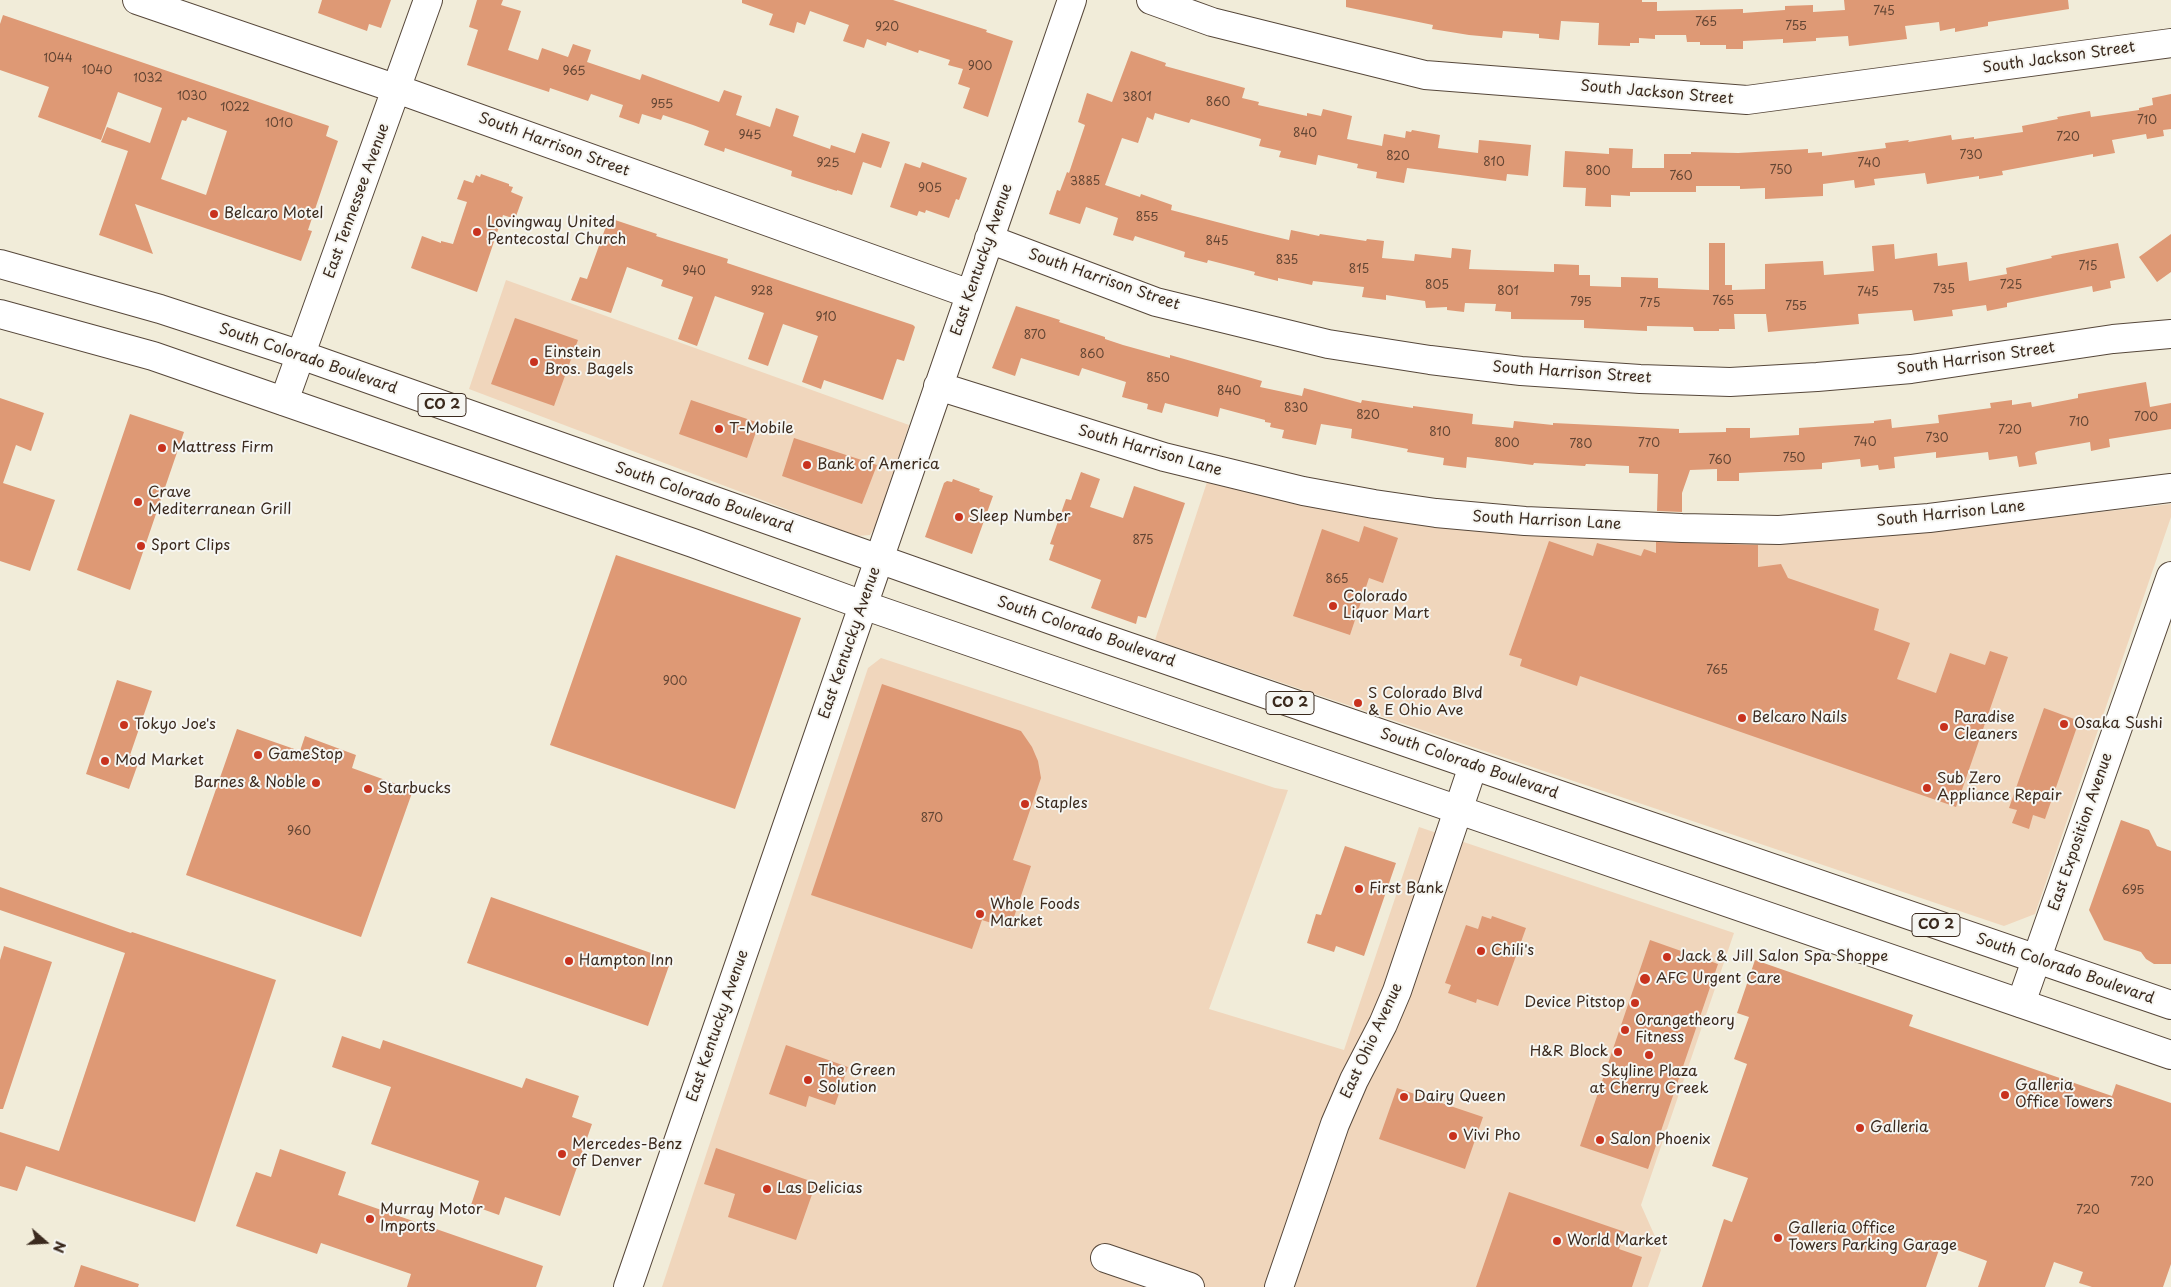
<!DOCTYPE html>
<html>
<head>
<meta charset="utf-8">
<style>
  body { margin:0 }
  #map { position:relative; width:2171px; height:1287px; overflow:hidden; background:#f1ecd9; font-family:"Playpen Sans",sans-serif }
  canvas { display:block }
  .north { position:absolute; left:20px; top:1217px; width:50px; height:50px; -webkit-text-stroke:4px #f6f6f2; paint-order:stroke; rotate:109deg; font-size:14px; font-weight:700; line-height:20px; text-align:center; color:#3b2a1e }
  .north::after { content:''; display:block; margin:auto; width:18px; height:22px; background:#3b2a1e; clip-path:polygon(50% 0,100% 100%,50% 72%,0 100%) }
</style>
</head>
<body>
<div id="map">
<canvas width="2171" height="1287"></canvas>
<div class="north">N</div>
</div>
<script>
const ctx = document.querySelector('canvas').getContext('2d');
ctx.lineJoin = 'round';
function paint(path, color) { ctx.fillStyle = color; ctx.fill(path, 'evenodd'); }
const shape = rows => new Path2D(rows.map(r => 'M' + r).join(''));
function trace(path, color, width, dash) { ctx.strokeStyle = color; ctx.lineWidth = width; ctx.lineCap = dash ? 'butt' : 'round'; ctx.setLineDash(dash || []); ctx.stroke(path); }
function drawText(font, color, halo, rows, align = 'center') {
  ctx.font = font + ' "Playpen Sans",sans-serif'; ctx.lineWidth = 4; ctx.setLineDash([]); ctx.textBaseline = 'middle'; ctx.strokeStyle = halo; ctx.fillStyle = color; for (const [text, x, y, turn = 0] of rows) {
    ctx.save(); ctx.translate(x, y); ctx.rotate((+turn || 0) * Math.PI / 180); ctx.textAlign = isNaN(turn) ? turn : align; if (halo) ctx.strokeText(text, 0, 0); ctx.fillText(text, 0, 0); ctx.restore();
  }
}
const built = shape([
  [506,280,909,425,876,525,870,535,857,536,469,389],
  [1208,479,1327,504,1957,528,2171,504,2171,517,2035,914,2004,926,1155,640],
  [881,658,1275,788,1288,790,1209,1009,1344,1050,1419,827,1734,933,1641,1205,1661,1250,1648,1287,662,1287,868,668]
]);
const building = shape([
  [322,0,391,0,381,28,369,24,367,31,318,13],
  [477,0,503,0,501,5,521,11,508,50,538,60,542,48,568,57,573,44,591,50,587,62,640,80,642,74,719,102,724,90,742,96,736,115,770,127,776,108,799,116,793,136,830,149,831,145,855,153,862,133,890,142,881,168,863,162,852,195,837,190,837,191,791,176,792,171,725,148,724,152,704,145,709,131,693,125,663,115,661,120,642,114,639,124,619,117,623,105,591,94,588,101,550,88,549,92,467,65,478,30,469,27],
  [742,0,893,0,987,30,986,32,1013,41,988,117,963,108,970,88,958,84,963,69,948,65,950,60,919,50,918,53,887,42,886,46,867,39,864,48,843,41,849,25,810,11,805,25,797,22,794,33,769,25,773,14,742,3],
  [1346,0,1642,0,1642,2,1657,2,1657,11,1743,9,1743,13,1785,10,1785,6,1813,5,1813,12,1845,10,1844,0,2068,0,2069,9,1988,22,1988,26,1955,32,1955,28,1940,31,1939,22,1905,26,1907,39,1849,46,1848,36,1816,38,1816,41,1783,43,1783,39,1743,41,1743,49,1726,49,1726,45,1700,45,1700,42,1687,42,1686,35,1655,35,1655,39,1639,38,1639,43,1630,43,1630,46,1598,45,1599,23,1561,21,1559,40,1539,38,1539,34,1503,31,1502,38,1469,35,1432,29,1433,25,1346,7],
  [3,15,329,126,326,136,338,141,308,230,312,231,301,261,135,204,153,254,99,235,128,151,101,142,107,127,150,143,162,108,118,92,101,140,38,117,49,87,0,70,0,24],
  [188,117,227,131,206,195,161,179,182,120,186,121],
  [1131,51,1166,63,1165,66,1245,88,1242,98,1259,102,1258,105,1307,116,1307,113,1321,116,1323,109,1352,116,1347,139,1382,146,1384,134,1405,138,1406,131,1411,132,1412,130,1440,135,1438,148,1478,153,1479,140,1531,145,1528,176,1507,174,1506,181,1407,168,1404,183,1376,178,1377,172,1357,168,1358,164,1318,155,1316,165,1279,157,1281,151,1259,146,1261,139,1191,119,1189,123,1155,113,1153,120,1147,117,1138,143,1122,138,1105,185,1140,197,1141,194,1172,205,1171,210,1255,232,1289,240,1291,230,1319,236,1320,234,1366,241,1367,239,1384,241,1382,258,1414,261,1415,254,1451,258,1452,248,1471,250,1469,269,1554,272,1554,264,1579,265,1579,275,1590,275,1590,286,1621,287,1621,277,1658,278,1658,288,1709,290,1709,243,1725,243,1725,285,1732,285,1732,290,1765,289,1765,264,1823,261,1824,275,1874,271,1872,246,1894,244,1895,259,1937,253,1938,266,1967,262,1969,281,2007,274,2006,268,2052,258,2051,256,2118,243,2125,278,2110,281,2111,288,2093,292,2092,286,2007,303,2007,307,1987,311,1986,305,1952,310,1953,316,1914,321,1912,310,1858,314,1859,324,1768,332,1766,314,1734,314,1735,329,1719,329,1719,331,1694,331,1693,327,1647,326,1647,331,1584,328,1584,320,1511,319,1511,312,1495,311,1496,304,1465,303,1464,312,1447,310,1447,307,1426,308,1425,301,1386,295,1386,300,1362,297,1364,287,1313,281,1312,285,1278,278,1278,281,1254,275,1255,272,1208,260,1207,263,1184,257,1185,252,1135,236,1133,241,1113,235,1118,218,1086,207,1080,224,1049,214,1057,190,1060,191,1067,172,1069,173,1085,125,1078,122,1087,93,1112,102],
  [2171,94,2171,129,2163,130,2164,136,2147,139,2146,134,2112,140,2115,153,2093,157,2093,154,2002,171,2003,175,1979,179,1979,176,1927,184,1925,173,1874,179,1875,185,1855,188,1854,180,1823,184,1823,196,1765,199,1765,188,1740,189,1740,186,1696,186,1696,192,1630,192,1630,196,1611,195,1611,207,1585,206,1586,188,1563,187,1565,151,1609,154,1609,148,1633,149,1632,168,1664,168,1664,154,1691,154,1691,152,1738,153,1808,149,1808,153,1822,152,1822,156,1886,148,1885,143,1909,140,1908,142,1951,135,1952,140,1974,137,1974,139,2023,132,2022,126,2058,119,2057,117,2090,111,2091,117,2139,110,2139,108,2153,105,2152,98],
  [922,162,967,178,959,200,956,199,949,218,926,210,925,213,919,211,917,216,890,207,905,163,920,168],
  [481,174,509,184,509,186,513,187,511,192,523,197,515,219,503,215,477,292,411,268,422,236,441,243,441,241,453,244,467,202,457,199,464,180,473,183,476,175,480,177],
  [609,218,657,234,656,236,728,259,727,263,913,325,915,327,904,361,897,359,883,400,824,380,821,389,802,382,818,336,783,324,768,366,748,359,764,313,715,296,697,346,678,339,693,297,661,286,663,280,627,267,611,313,571,300,580,277,587,279],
  [2171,234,2171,272,2157,282,2139,257],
  [1016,306,1060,320,1059,322,1105,337,1105,339,1123,345,1170,358,1170,355,1262,381,1260,387,1302,396,1304,388,1361,403,1362,400,1413,408,1413,406,1473,414,1472,424,1513,428,1514,421,1553,425,1553,423,1679,429,1679,433,1726,432,1726,428,1750,428,1750,438,1799,435,1799,428,1874,423,1874,421,1891,419,1892,428,1939,423,1938,415,1991,408,1990,403,2012,400,2012,405,2031,402,2032,407,2078,398,2078,394,2146,382,2150,407,2171,403,2171,429,2109,439,2110,447,2091,451,2090,442,2038,451,2035,453,2037,464,2019,467,2017,456,1989,460,1988,452,1936,458,1936,452,1894,457,1895,468,1879,470,1878,465,1861,467,1860,459,1822,463,1822,469,1739,473,1739,481,1717,481,1717,469,1690,470,1682,493,1682,512,1657,511,1658,474,1629,473,1629,466,1586,464,1585,466,1534,463,1533,465,1467,457,1466,468,1443,465,1444,458,1407,452,1408,449,1351,438,1352,429,1321,424,1316,445,1282,438,1284,430,1270,427,1271,423,1265,422,1265,420,1220,408,1218,417,1165,403,1162,413,1147,409,1148,404,1122,397,1126,382,1082,368,1079,376,1021,358,1015,376,992,368],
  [515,318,578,340,554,406,491,384],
  [0,398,44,413,31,451,16,445,3,483,55,500,30,571,0,561],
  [691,400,759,423,747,458,679,434],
  [130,414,184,432,130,590,77,570],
  [794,438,877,465,862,504,782,476],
  [1081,472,1100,479,1090,507,1123,518,1134,486,1185,503,1146,618,1138,616,1136,624,1091,608,1101,580,1049,560,1054,545,1050,544,1066,499,1071,500],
  [953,479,980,489,979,491,993,496,972,554,925,537,944,483,947,481,952,482],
  [1364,526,1398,538,1383,583,1369,578,1350,635,1293,616,1322,529,1359,542],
  [1549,541,1593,556,1597,543,1641,556,1644,549,1656,553,1656,542,1758,545,1758,567,1781,564,1788,578,1879,609,1874,630,1910,643,1897,679,1936,693,1950,653,1985,665,1990,651,2008,657,1956,807,1580,676,1577,686,1520,666,1522,659,1509,655],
  [616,555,801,618,735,809,550,745],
  [117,680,152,691,130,755,140,758,129,789,86,774],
  [882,684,1021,731,1032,747,1038,761,1041,778,1013,860,1031,866,1010,929,982,920,972,949,811,895],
  [2044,708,2074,719,2073,722,2078,724,2045,819,2033,815,2029,829,2012,823,2017,810,2009,808],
  [237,729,300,751,305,736,356,755,352,768,413,790,361,937,186,875],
  [2121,820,2149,830,2157,846,2171,851,2171,964,2154,964,2146,959,2141,952,2104,940,2089,910],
  [1345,846,1396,863,1364,956,1336,946,1334,952,1307,943,1316,914,1321,915],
  [0,887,131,933,132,932,276,980,195,1222,26,1166,17,1191,0,1186,0,1132,59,1151,125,953,0,910],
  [491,897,671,960,648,1026,467,963],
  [1482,916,1491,919,1492,916,1526,928,1498,1006,1477,999,1476,1003,1448,993,1451,985,1445,983,1466,925,1478,929],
  [1650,940,1718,964,1648,1169,1580,1146],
  [4,946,52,962,3,1109,0,1109,0,960],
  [1755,960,1913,1015,1909,1026,2112,1096,2116,1084,2171,1103,2171,1264,2163,1287,2092,1287,2079,1283,2083,1272,2054,1262,2045,1287,1978,1287,1987,1261,1941,1244,1926,1287,1702,1287,1724,1219,1732,1222,1748,1178,1712,1166,1747,1064,1734,1059,1749,1017,1737,1013],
  [342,1036,380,1049,383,1040,522,1088,526,1078,579,1096,572,1117,592,1124,560,1216,505,1197,499,1215,471,1205,479,1181,371,1144,391,1087,332,1067],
  [786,1045,848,1067,835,1105,809,1096,806,1107,769,1094],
  [1397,1088,1483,1117,1465,1169,1379,1139],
  [716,1148,816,1183,796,1240,728,1217,735,1194,704,1184],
  [280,1149,346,1172,338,1195,543,1266,536,1287,407,1287,411,1274,321,1243,317,1254,236,1226,256,1172,271,1177],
  [1509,1192,1625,1232,1619,1249,1642,1257,1632,1287,1476,1287],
  [81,1265,139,1284,138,1287,74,1287]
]);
const minor = shape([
  [137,0,397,89,970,294],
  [1151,0,1212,22,1425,75,1747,100,2171,43],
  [989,239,1156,302,1328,344,1430,360,1521,371,1640,379,1730,382,1817,377,1911,369,2113,339,2171,334],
  [938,386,1164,457,1303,491,1374,504,1436,513,1525,521,1682,528,1779,530,1929,518,2171,488],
  [284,401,428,0],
  [2021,1003,2171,576],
  [1105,1258,1190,1287],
  [628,1287,1072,0],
  [1279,1287,1335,1124,1354,1080,1383,1024,1397,991,1473,766]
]);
const major = shape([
  [0,264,160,309,301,355,1097,636,2171,1005],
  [0,314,153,356,693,543,863,605,2171,1055]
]);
const markers = [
  [214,214,5,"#c8321e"],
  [477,232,5,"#c8321e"],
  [534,362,5,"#c8321e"],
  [719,429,5,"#c8321e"],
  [162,448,5,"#c8321e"],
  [807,465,5,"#c8321e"],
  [138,502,5,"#c8321e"],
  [959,517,5,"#c8321e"],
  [141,546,5,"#c8321e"],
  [1333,606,5,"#c8321e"],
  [1358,703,5,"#c8321e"],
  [1742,718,5,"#c8321e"],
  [2064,724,5,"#c8321e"],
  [124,725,5,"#c8321e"],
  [1944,727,5,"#c8321e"],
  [258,755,5,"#c8321e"],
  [105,761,5,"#c8321e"],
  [316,783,5,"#c8321e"],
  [1927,788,5,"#c8321e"],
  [368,789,5,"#c8321e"],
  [1025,804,5,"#c8321e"],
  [1359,889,5,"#c8321e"],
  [980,914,5,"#c8321e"],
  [1481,951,5,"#c8321e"],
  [1667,957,5,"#c8321e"],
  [569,961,5,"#c8321e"],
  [1645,979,6,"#c8321e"],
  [1635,1003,5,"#c8321e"],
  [1625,1030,5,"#c8321e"],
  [1618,1052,5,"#c8321e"],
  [1649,1055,5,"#c8321e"],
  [808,1080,5,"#c8321e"],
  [2005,1095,5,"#c8321e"],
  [1404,1097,5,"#c8321e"],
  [1860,1128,5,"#c8321e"],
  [1453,1136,5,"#c8321e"],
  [1600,1140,5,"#c8321e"],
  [562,1154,5,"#c8321e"],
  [767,1189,5,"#c8321e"],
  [370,1219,5,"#c8321e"],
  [1778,1238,5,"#c8321e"],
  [1557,1241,5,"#c8321e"]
];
const numberNames = [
  ["745",1884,12],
  ["765",1706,23],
  ["755",1796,27],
  ["920",887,28],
  ["1044",58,59],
  ["900",980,67],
  ["1040",97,71],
  ["965",574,72],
  ["1032",148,79],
  ["1030",192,97],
  ["3801",1137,98],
  ["860",1218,103],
  ["955",662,105],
  ["1022",235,108],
  ["710",2147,121],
  ["1010",279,124],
  ["840",1305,134],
  ["945",750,136],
  ["720",2068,138],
  ["730",1971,156],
  ["820",1398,157],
  ["810",1494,163],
  ["925",828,164],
  ["740",1869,164],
  ["750",1781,171],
  ["800",1598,172],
  ["760",1681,177],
  ["3885",1085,182],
  ["905",930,189],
  ["855",1147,218],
  ["845",1217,242],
  ["835",1287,261],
  ["715",2088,267],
  ["815",1359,270],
  ["940",694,272],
  ["805",1437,286],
  ["725",2011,286],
  ["735",1944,290],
  ["928",762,292],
  ["801",1508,292],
  ["745",1868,293],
  ["765",1723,302],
  ["795",1581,303],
  ["775",1650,304],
  ["755",1796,307],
  ["910",826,318],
  ["870",1035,336],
  ["860",1092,355],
  ["850",1158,379],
  ["840",1229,392],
  ["830",1296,409],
  ["820",1368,416],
  ["700",2146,418],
  ["710",2079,423],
  ["720",2010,431],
  ["810",1440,433],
  ["730",1937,439],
  ["740",1865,443],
  ["800",1507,444],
  ["770",1649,444],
  ["780",1581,445],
  ["750",1794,459],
  ["760",1720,461],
  ["875",1143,541],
  ["865",1337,580],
  ["765",1717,671],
  ["900",675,682],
  ["870",932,819],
  ["960",299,832],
  ["695",2133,891],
  ["720",2142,1183],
  ["720",2088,1211]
];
const shields = [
  [442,405,48],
  [1290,703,48],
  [1936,925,48]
];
const shieldNames = [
  ["CO 2",442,405],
  ["CO 2",1290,703],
  ["CO 2",1936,925]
];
const streetNames = [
  ["South Jackson Street",2059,58,-8],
  ["South Jackson Street",1657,93,5],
  ["South Harrison Street",554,145,20],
  ["East Tennessee Avenue",357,201,-70],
  ["East Kentucky Avenue",982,260,-71],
  ["South Harrison Street",1104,280,19],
  ["South Colorado Boulevard",308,359,19],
  ["South Harrison Street",1976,359,-8],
  ["South Harrison Street",1572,373,4],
  ["South Harrison Lane",1150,451,16],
  ["South Colorado Boulevard",704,498,19],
  ["South Harrison Lane",1951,514,-6],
  ["South Harrison Lane",1547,521,3],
  ["South Colorado Boulevard",1086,632,19],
  ["East Kentucky Avenue",850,643,-71],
  ["South Colorado Boulevard",1469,764,19],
  ["East Exposition Avenue",2081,832,-71],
  ["South Colorado Boulevard",2065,969,19],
  ["East Kentucky Avenue",718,1026,-71],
  ["East Ohio Avenue",1372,1041,-65]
];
const poiNames = [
  ["Belcaro Motel",224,214],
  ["Lovingway United",487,223],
  ["Pentecostal Church",487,240],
  ["Einstein",544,353],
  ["Bros. Bagels",544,370],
  ["T-Mobile",729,429],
  ["Mattress Firm",172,448],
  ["Bank of America",817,465],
  ["Crave",148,493],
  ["Mediterranean Grill",148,510],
  ["Sleep Number",969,517],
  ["Sport Clips",151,546],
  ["Colorado",1343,597],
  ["Liquor Mart",1343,614],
  ["S Colorado Blvd",1368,694],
  ["& E Ohio Ave",1368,711],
  ["Belcaro Nails",1752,718],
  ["Paradise",1954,718],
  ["Cleaners",1954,735],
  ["Osaka Sushi",2074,724],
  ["Tokyo Joe's",134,725],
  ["GameStop",268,755],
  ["Mod Market",115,761],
  ["Sub Zero",1937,779],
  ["Appliance Repair",1937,796],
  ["Barnes & Noble",306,783,"right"],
  ["Starbucks",378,789],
  ["Staples",1035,804],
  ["First Bank",1369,889],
  ["Whole Foods",990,905],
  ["Market",990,922],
  ["Chili's",1491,951],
  ["Jack & Jill Salon Spa Shoppe",1677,957],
  ["Hampton Inn",579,961],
  ["AFC Urgent Care",1656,979],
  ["Device Pitstop",1625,1003,"right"],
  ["Orangetheory",1635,1021],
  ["Fitness",1635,1038],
  ["H&R Block",1608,1052,"right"],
  ["The Green",818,1071],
  ["Solution",818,1088],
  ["Skyline Plaza",1649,1072,"center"],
  ["at Cherry Creek",1649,1089,"center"],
  ["Galleria",2015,1086],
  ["Office Towers",2015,1103],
  ["Dairy Queen",1414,1097],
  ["Galleria",1870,1128],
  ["Vivi Pho",1463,1136],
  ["Salon Phoenix",1610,1140],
  ["Mercedes-Benz",572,1145],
  ["of Denver",572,1162],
  ["Las Delicias",777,1189],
  ["Murray Motor",380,1210],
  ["Imports",380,1227],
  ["Galleria Office",1788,1229],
  ["Towers Parking Garage",1788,1246],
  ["World Market",1567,1241]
];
paint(built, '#f0d6bc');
paint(building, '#de9975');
trace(minor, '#56473a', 30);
trace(major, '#56473a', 30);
trace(minor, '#fff', 28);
trace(major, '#fff', 28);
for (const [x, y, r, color] of markers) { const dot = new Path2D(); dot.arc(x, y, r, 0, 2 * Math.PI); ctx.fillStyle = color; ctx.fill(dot); trace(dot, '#f6f6f2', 2); }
drawText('12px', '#644634', null, numberNames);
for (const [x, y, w] of shields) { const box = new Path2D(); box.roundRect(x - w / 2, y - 11.5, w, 23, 4); ctx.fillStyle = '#f6f6f2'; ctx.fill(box); trace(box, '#3b2a1e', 1); }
drawText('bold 14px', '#3b2a1e', null, shieldNames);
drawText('15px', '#3b2a1e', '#f6f6f2', streetNames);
drawText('15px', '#3b2a1e', '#f6f6f2', poiNames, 'left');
</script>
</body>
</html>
